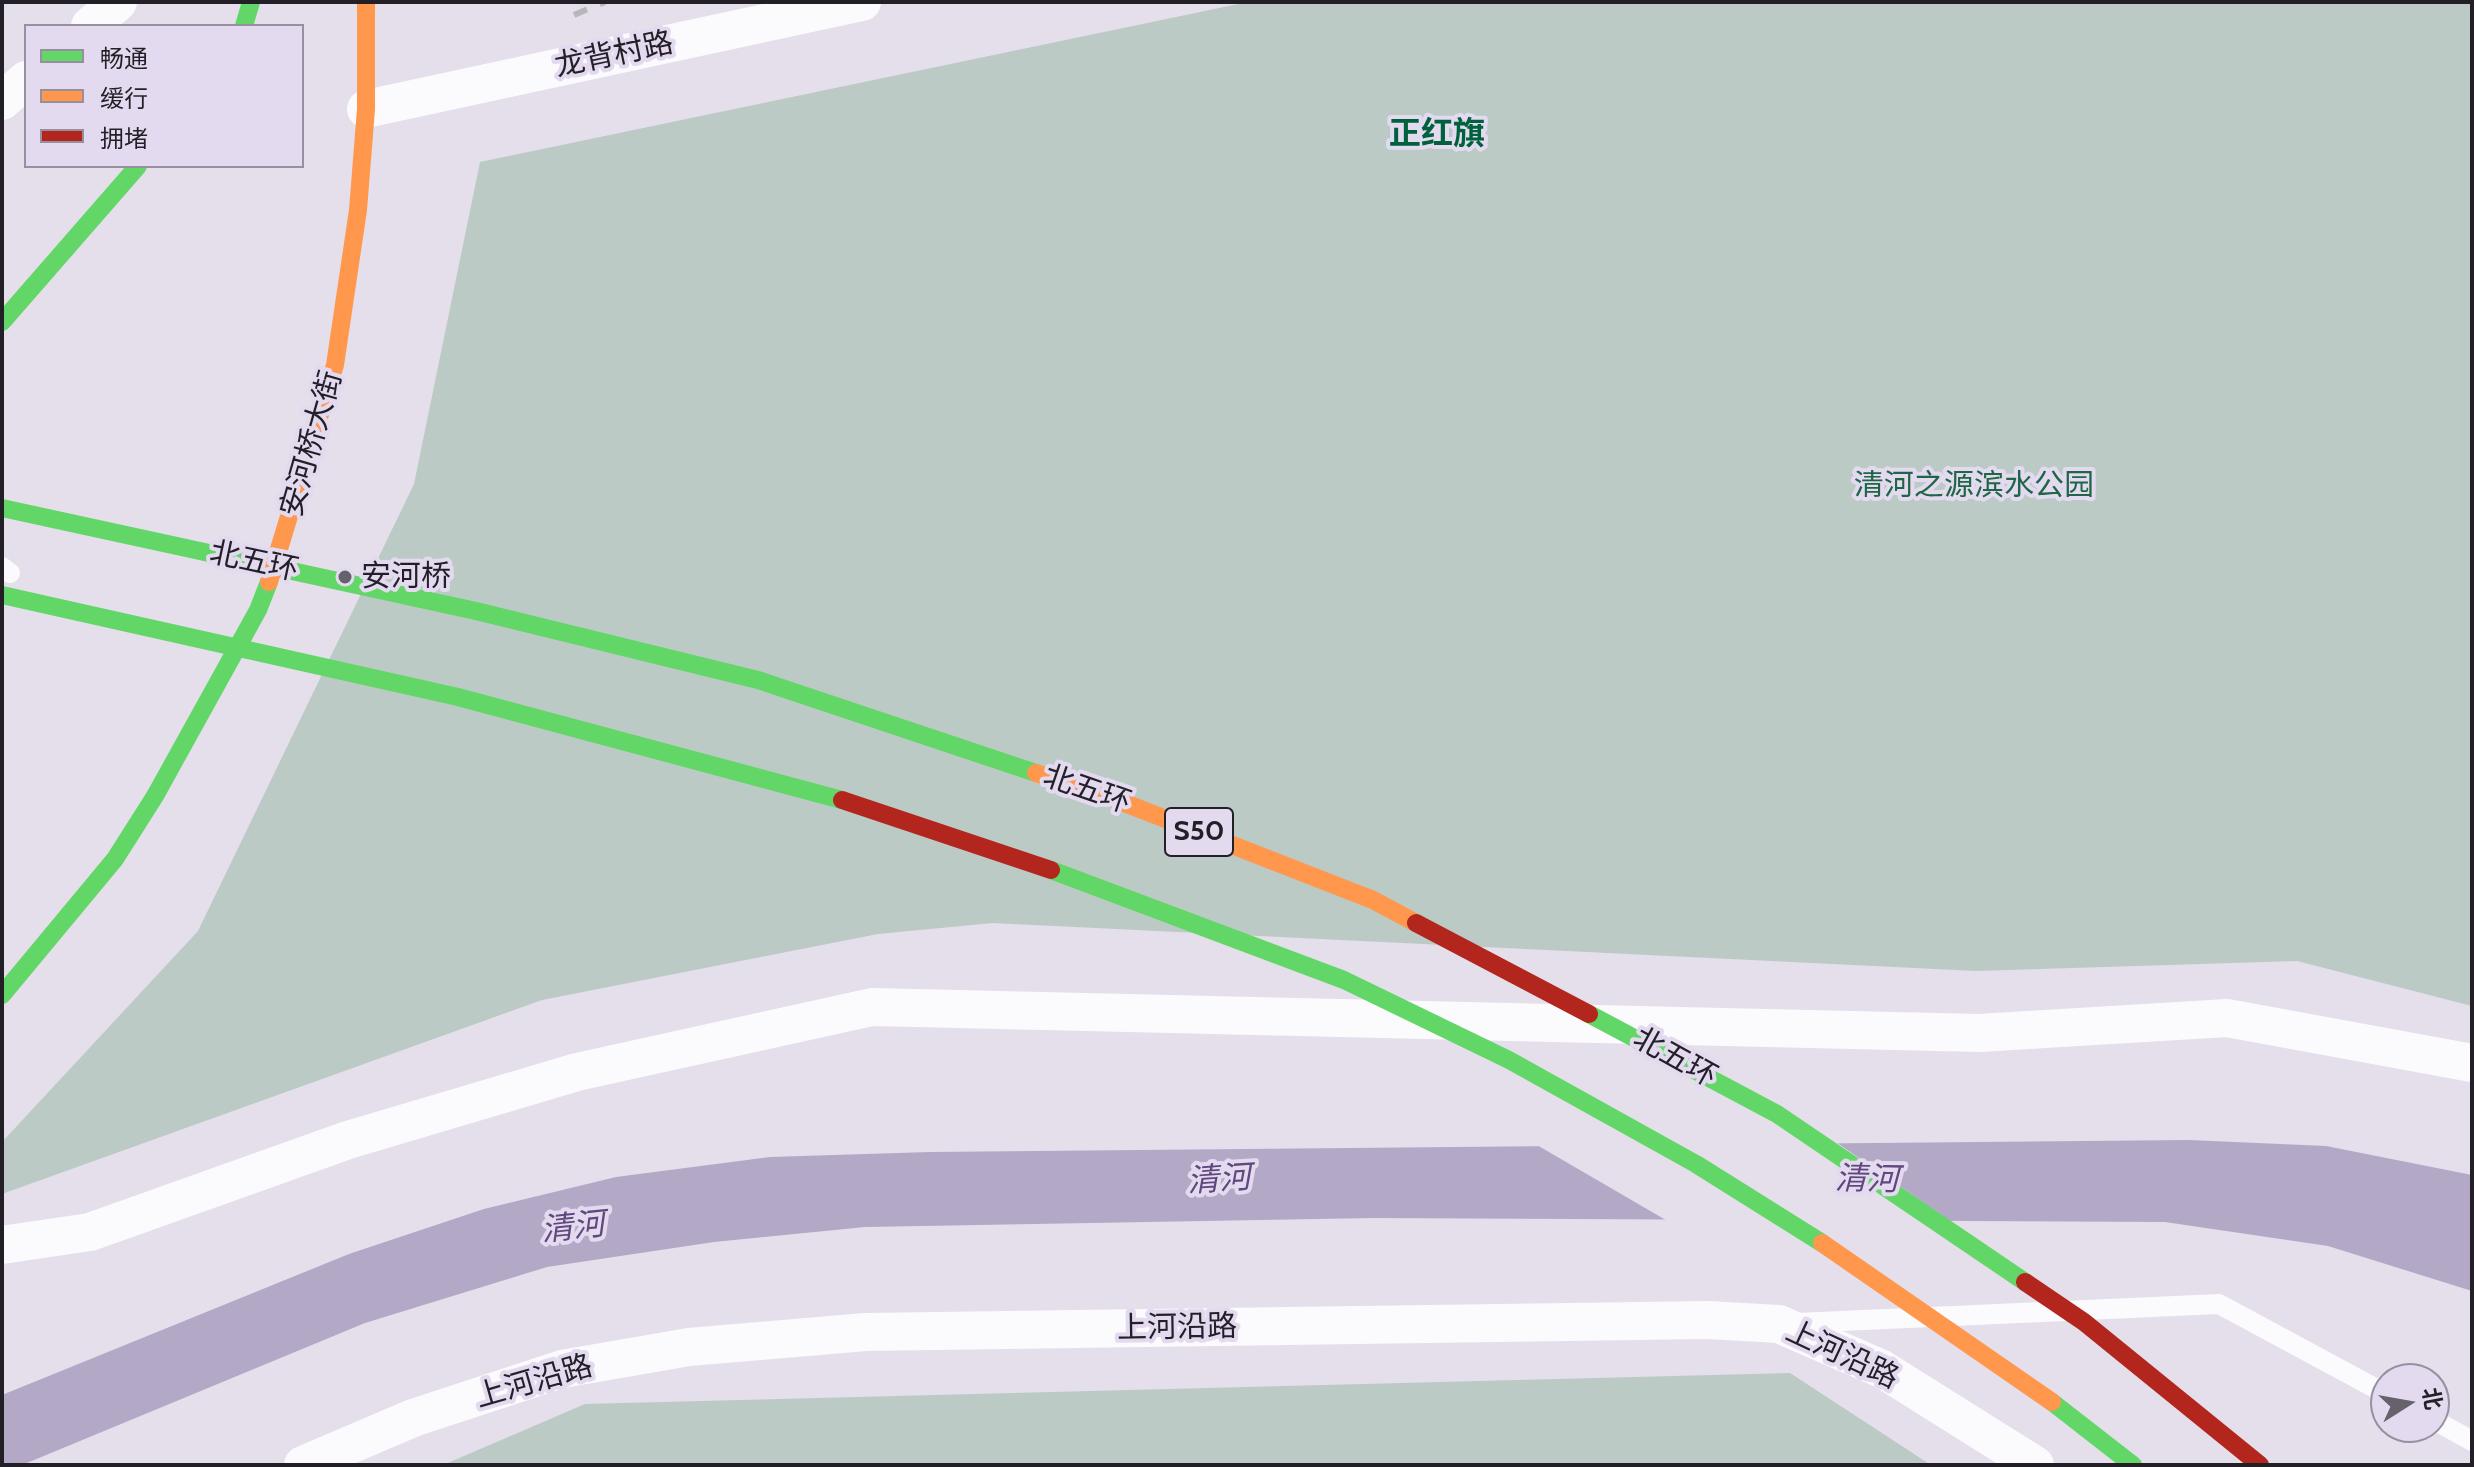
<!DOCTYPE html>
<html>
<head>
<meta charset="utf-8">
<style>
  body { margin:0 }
  #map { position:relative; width:2474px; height:1467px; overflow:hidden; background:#e4dfeb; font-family:Cabin,"Noto Sans SC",sans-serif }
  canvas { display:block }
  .frame { position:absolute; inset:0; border:4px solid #221f27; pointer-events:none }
  .legend { position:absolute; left:24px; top:24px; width:280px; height:144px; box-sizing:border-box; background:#e3daf0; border:2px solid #968fa0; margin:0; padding:10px 14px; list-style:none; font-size:24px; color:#221f27 }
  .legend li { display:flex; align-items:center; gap:16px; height:40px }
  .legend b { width:40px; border:2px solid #968fa0 }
  .north { position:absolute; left:2370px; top:1363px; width:80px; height:80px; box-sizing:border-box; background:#e3daf0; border:2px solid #968fa0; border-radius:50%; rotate:79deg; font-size:22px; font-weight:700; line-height:32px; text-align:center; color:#221f27 }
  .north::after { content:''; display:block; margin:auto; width:28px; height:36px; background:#66626c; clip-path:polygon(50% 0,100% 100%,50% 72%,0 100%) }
</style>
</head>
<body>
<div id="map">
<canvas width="2474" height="1467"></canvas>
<div class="frame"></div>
<ul class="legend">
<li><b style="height:10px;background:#63d668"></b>畅通</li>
<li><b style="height:10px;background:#ff974d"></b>缓行</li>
<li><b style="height:10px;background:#b3261e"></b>拥堵</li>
</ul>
<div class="north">北</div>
</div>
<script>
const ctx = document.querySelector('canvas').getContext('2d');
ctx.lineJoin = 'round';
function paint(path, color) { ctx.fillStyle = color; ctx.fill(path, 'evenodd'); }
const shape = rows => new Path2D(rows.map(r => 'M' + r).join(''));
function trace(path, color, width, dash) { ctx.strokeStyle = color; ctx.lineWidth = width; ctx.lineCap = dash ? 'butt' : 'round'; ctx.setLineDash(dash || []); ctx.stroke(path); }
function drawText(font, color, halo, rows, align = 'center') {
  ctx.font = font + ' Cabin,"Noto Sans SC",sans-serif'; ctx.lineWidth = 8; ctx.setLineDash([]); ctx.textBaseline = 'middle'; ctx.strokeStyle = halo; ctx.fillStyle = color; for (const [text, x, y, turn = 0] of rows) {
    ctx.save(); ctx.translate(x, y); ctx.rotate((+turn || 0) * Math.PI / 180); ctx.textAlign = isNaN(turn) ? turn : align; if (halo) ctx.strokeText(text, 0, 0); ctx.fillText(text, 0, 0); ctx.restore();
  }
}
const green = shape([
  [1248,2,2472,2,2472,1006,2297,961,1976,971,993,923,878,934,542,1000,2,1194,2,1142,198,931,414,484,480,162],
  [1790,1373,1931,1465,443,1465,585,1404]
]);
const water = shape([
  [2189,1140,2326,1146,2472,1175,2472,1291,2328,1246,2165,1222,1373,1218,865,1227,714,1242,547,1267,365,1323,22,1465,2,1465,2,1395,349,1254,484,1209,616,1177,770,1157,930,1152]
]);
const pier = shape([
  [1830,1138,1956,1225,1671,1223,1530,1141]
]);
const lane = shape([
  [2,567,10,573],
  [1797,1323,2219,1304,2386,1394],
  [2434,1420,2472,1441]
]);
const street = shape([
  [90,26,118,2],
  [2,101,26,80],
  [366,109,862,2],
  [2,1245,90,1232,348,1140,577,1072,872,1007,1979,1033,2227,1018,2472,1063],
  [303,1465,413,1418,562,1369,689,1347,866,1332,1708,1320,1779,1324,1882,1369,2035,1465]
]);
const fast = shape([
  [244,26,251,2],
  [2,322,138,166],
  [2,508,476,611,758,680,1036,773],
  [2,595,458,697,842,800],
  [1051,870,1344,980,1509,1060,1696,1164,1822,1243],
  [2,995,115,859,155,796,258,610,269,582],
  [1589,1014,1777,1114,2025,1282],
  [2052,1402,2133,1465]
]);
const slow = shape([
  [269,582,335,365,358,210,366,109,366,2],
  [1036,773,1117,800,1373,900,1416,923],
  [1822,1243,2052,1402]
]);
const jam = shape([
  [842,800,1051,870],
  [1416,923,1589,1014],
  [2025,1282,2084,1322,2260,1465]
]);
const rail = shape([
  [574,15,605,2]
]);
const markers = [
  [345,577,8,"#66626c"]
];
const shields = [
  [1199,832,68]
];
const shieldNames = [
  ["S50",1199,832]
];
const streetNames = [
  ["龙背村路",614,55,-12],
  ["安河桥大街",312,444,-74],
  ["北五环",254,562,12],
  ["北五环",1087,790,19],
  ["北五环",1675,1058,29],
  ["上河沿路",1177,1328,-1],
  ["上河沿路",1842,1355,25],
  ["上河沿路",534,1382,-16]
];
const parkNames = [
  ["清河之源滨水公园",1974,486]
];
const poiNames = [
  ["安河桥",361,577]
];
const neighbourhoodNames = [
  ["正红旗",1437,135]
];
const waterNames = [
  ["清河",1219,1180,-4],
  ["清河",1867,1180,1],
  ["清河",573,1228,-6]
];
paint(green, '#bccac6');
paint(water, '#b4a8c7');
paint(pier, '#e4dfeb');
trace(lane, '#fbfafc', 20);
trace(street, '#fbfafc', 38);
trace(fast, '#63d668', 18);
trace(slow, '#ff974d', 18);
trace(jam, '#b3261e', 18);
trace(rail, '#b8b6ba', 6, [14, 14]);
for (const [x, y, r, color] of markers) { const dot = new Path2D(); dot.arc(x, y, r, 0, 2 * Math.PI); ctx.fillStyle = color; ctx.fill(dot); trace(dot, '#e3daf0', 3); }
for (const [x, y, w] of shields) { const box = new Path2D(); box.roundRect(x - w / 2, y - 24, w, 48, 6); ctx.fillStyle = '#e3daf0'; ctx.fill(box); trace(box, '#221f27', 2); }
drawText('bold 28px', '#221f27', null, shieldNames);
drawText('30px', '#221f27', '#e3daf0', streetNames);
drawText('30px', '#1e6645', '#e3daf0', parkNames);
drawText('30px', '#221f27', '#e3daf0', poiNames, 'left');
drawText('bold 32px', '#00613d', '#e3daf0', neighbourhoodNames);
drawText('italic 32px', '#60487d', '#e3daf0', waterNames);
</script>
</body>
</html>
